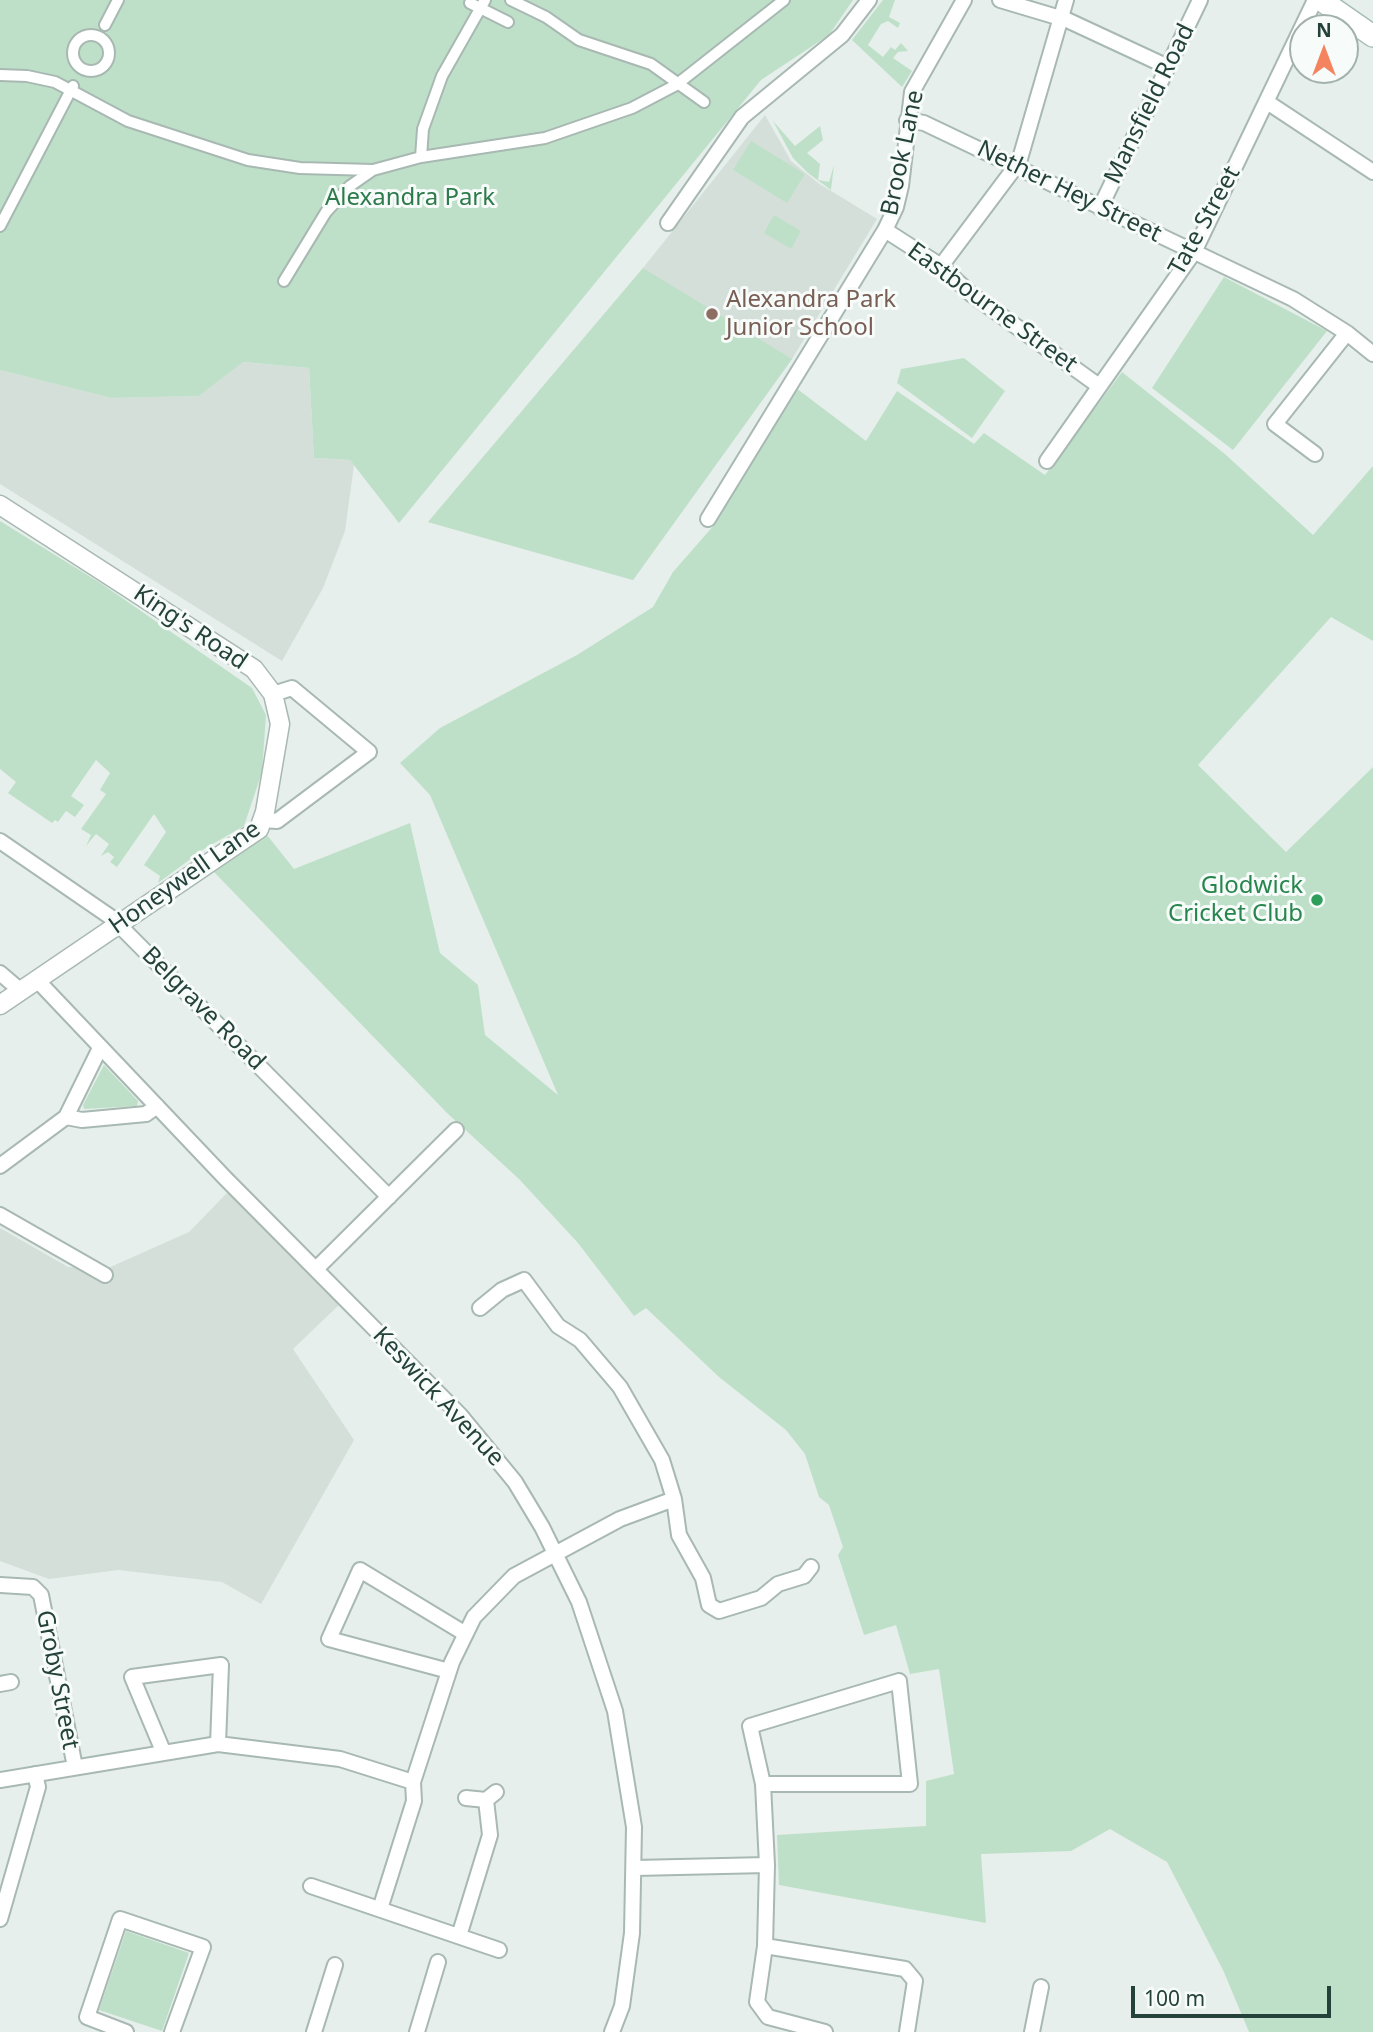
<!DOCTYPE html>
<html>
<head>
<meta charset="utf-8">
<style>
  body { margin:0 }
  #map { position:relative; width:1373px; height:2032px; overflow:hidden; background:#e6efeb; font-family:"Noto Sans",sans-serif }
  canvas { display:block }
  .north { position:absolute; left:1289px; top:14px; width:70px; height:70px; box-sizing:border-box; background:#f7fbf9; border:2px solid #a3b1ad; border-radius:50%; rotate:0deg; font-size:19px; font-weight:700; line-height:28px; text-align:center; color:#24423a }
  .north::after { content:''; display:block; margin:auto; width:24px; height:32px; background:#f4845f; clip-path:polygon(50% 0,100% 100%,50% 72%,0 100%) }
  .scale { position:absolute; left:1131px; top:1986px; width:200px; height:32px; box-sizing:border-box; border:4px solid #24423a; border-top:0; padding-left:9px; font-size:21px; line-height:24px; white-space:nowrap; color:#24423a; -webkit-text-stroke:5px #f7fbf9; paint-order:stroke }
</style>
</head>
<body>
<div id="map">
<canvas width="1373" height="2032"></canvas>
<div class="north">N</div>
<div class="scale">100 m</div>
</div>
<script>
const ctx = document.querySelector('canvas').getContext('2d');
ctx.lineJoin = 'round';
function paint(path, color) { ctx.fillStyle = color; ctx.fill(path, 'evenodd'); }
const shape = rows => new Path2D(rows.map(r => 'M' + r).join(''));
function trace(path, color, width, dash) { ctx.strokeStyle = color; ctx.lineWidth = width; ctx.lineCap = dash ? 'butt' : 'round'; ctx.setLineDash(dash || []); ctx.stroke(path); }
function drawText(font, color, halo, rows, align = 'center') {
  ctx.font = font + ' "Noto Sans",sans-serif'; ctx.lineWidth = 6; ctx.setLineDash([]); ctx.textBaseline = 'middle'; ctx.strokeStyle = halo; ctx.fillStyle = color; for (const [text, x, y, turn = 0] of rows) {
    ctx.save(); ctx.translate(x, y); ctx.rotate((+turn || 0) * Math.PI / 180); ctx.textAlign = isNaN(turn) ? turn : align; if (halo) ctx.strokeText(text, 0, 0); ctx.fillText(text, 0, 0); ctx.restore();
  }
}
const built = shape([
  [765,115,791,161,818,183,877,219,792,359,633,580,428,522,643,268],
  [242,362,309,368,314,458,350,460,354,465,345,531,323,588,282,661,0,484,0,370,111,398,199,396],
  [228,1192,340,1304,293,1349,354,1440,261,1604,222,1582,118,1570,49,1579,0,1561,0,1228,68,1267,106,1269,189,1232]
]);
const green = shape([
  [0,0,853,0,829,35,761,80,399,523,350,460,314,458,309,368,243,362,199,396,111,398,0,370],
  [883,0,895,0,889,17,900,23,898,28,888,21,881,24,868,45,883,57,891,47,895,50,901,43,908,51,898,52,893,58,912,71,902,87,852,40],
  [773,121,795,146,820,126,823,140,807,153,820,164,818,180,829,182,834,165,831,190,808,173,793,158],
  [751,141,805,174,787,203,733,170],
  [774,215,801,231,791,249,764,233],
  [643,268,792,359,633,580,428,522],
  [1224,277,1327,331,1233,450,1152,388],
  [964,358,1005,391,972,438,897,383,901,369],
  [1122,372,1225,454,1313,535,1373,466,1373,641,1331,617,1198,765,1286,852,1373,767,1373,2032,1249,2032,1223,1970,1167,1862,1110,1829,1071,1851,981,1854,986,1923,779,1885,777,1835,926,1826,926,1781,954,1774,939,1669,910,1674,896,1625,864,1635,838,1555,843,1547,829,1505,819,1497,805,1454,786,1430,719,1377,646,1308,634,1316,578,1243,519,1179,447,1113,214,872,267,835,294,869,410,823,440,953,478,985,485,1035,558,1095,430,795,400,763,440,728,577,655,653,607,673,572,715,524,796,388,866,441,897,391,974,444,984,433,1045,475],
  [0,521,102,584,252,688,266,715,262,772,244,826,204,849,158,883,160,876,144,865,166,832,154,814,117,867,110,862,114,857,108,852,101,856,109,844,96,834,86,846,91,835,81,829,106,794,100,790,110,773,96,760,71,796,84,805,75,817,66,811,58,822,55,820,52,823,8,793,16,782,0,769],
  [104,1065,138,1101,137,1106,84,1109,83,1105],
  [126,1931,189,1953,162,2031,99,2010]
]);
const pedestrian = shape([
  [511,0,546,17,579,40,651,64,704,102],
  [470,3,508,22],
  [105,25,118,0],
  '73 53a18 18 0 1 1 36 0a18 18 0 1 1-36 0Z',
  [0,75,27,76,55,82,128,121,248,160,300,168,373,170,421,157,545,138,632,108,676,85,784,0],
  [421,157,423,129,442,76,485,0],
  [0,226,73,86],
  [284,281,326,212,350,186,373,170]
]);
const minor = shape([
  [1000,0,1067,20,1168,67],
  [1267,102,1373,172],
  [907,120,924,123,1293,299,1347,333,1373,354],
  [1100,208,1200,0],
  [668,223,742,117,842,35,869,0],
  [885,230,941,266,971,294,1099,386],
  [941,266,1019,162,1066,0],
  [1315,454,1275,424,1347,333],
  [1047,461,1194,252,1315,0],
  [708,519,885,230,896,207,901,186,912,92,964,0],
  [263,820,277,821,369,752,292,688,273,694],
  [0,841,112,918,389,1197],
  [0,973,21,991],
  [37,980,225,1178,460,1415,515,1482,542,1527,579,1602,615,1711,634,1827,632,1933,622,2006,612,2032],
  [66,1117,82,1120,146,1114,157,1106],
  [0,1166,66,1117,100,1048],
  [0,1215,105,1275],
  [316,1269,456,1130],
  [480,1308,502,1290,524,1280,558,1326,580,1340,620,1387,662,1460,674,1499,679,1535,703,1578,709,1605,719,1611,761,1598,778,1584,804,1576,811,1567],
  [0,1585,33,1587,41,1595,75,1767],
  [449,1671,329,1639,360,1570,464,1633],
  [0,1684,11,1682],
  [163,1751,132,1677,221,1665,218,1744],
  [0,1780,218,1744,340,1759,413,1782],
  [763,1784,910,1784,899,1681,750,1726,763,1784,767,1865,765,1946],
  [466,1798,486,1800,496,1792],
  [635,1868,767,1865],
  [311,1886,499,1950],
  [380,1909,414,1801,413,1782,452,1662,474,1617,514,1576,620,1519,674,1499],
  [0,1919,38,1787,35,1774],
  [459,1936,490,1835,486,1800],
  [126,2032,87,2017,120,1919,203,1947,172,2032],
  [314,2032,335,1965],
  [417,2032,438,1962],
  [825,2032,768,2017,757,2002,765,1946,905,1969,915,1981,907,2032],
  [1032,2032,1041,1987]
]);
const tertiary = shape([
  [0,505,254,669,273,694,280,724,265,812,259,829,0,1005]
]);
const secondary = shape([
  [1321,0,1373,36]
]);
const markers = [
  [712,314,7,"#8d6e63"],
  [1317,900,7,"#2e9e5b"]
];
const streetNames = [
  ["Mansfield Road",1150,104,-64],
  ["Brook Lane",903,153,-78],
  ["Nether Hey Street",1069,192,26],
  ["Tate Street",1205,221,-61],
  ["Eastbourne Street",992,308,36],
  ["King's Road",190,628,34],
  ["Honeywell Lane",185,878,-35],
  ["Belgrave Road",203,1009,45],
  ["Keswick Avenue",438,1397,47],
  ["Groby Street",57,1680,79]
];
const parkNames = [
  ["Alexandra Park",410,198]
];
const educationNames = [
  ["Alexandra Park",726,300],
  ["Junior School",726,328]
];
const leisureNames = [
  ["Glodwick",1303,886],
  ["Cricket Club",1303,914]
];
paint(built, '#d4dfda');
paint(green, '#bfe0c8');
trace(pedestrian, '#a8b8b2', 14);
trace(minor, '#a8b8b2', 18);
trace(tertiary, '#a8b8b2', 21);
trace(secondary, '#a4bbb3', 24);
trace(pedestrian, '#fff', 10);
trace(minor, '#fff', 14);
trace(tertiary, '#fff', 18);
trace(secondary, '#fff', 21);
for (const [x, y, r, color] of markers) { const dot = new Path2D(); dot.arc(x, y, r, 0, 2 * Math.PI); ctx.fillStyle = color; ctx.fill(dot); trace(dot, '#f7fbf9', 2.5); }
drawText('24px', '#24423a', '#f7fbf9', streetNames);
drawText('24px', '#2d7a4b', '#f7fbf9', parkNames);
drawText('24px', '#785e54', '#f7fbf9', educationNames, 'left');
drawText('24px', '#27864d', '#f7fbf9', leisureNames, 'right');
</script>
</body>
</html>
